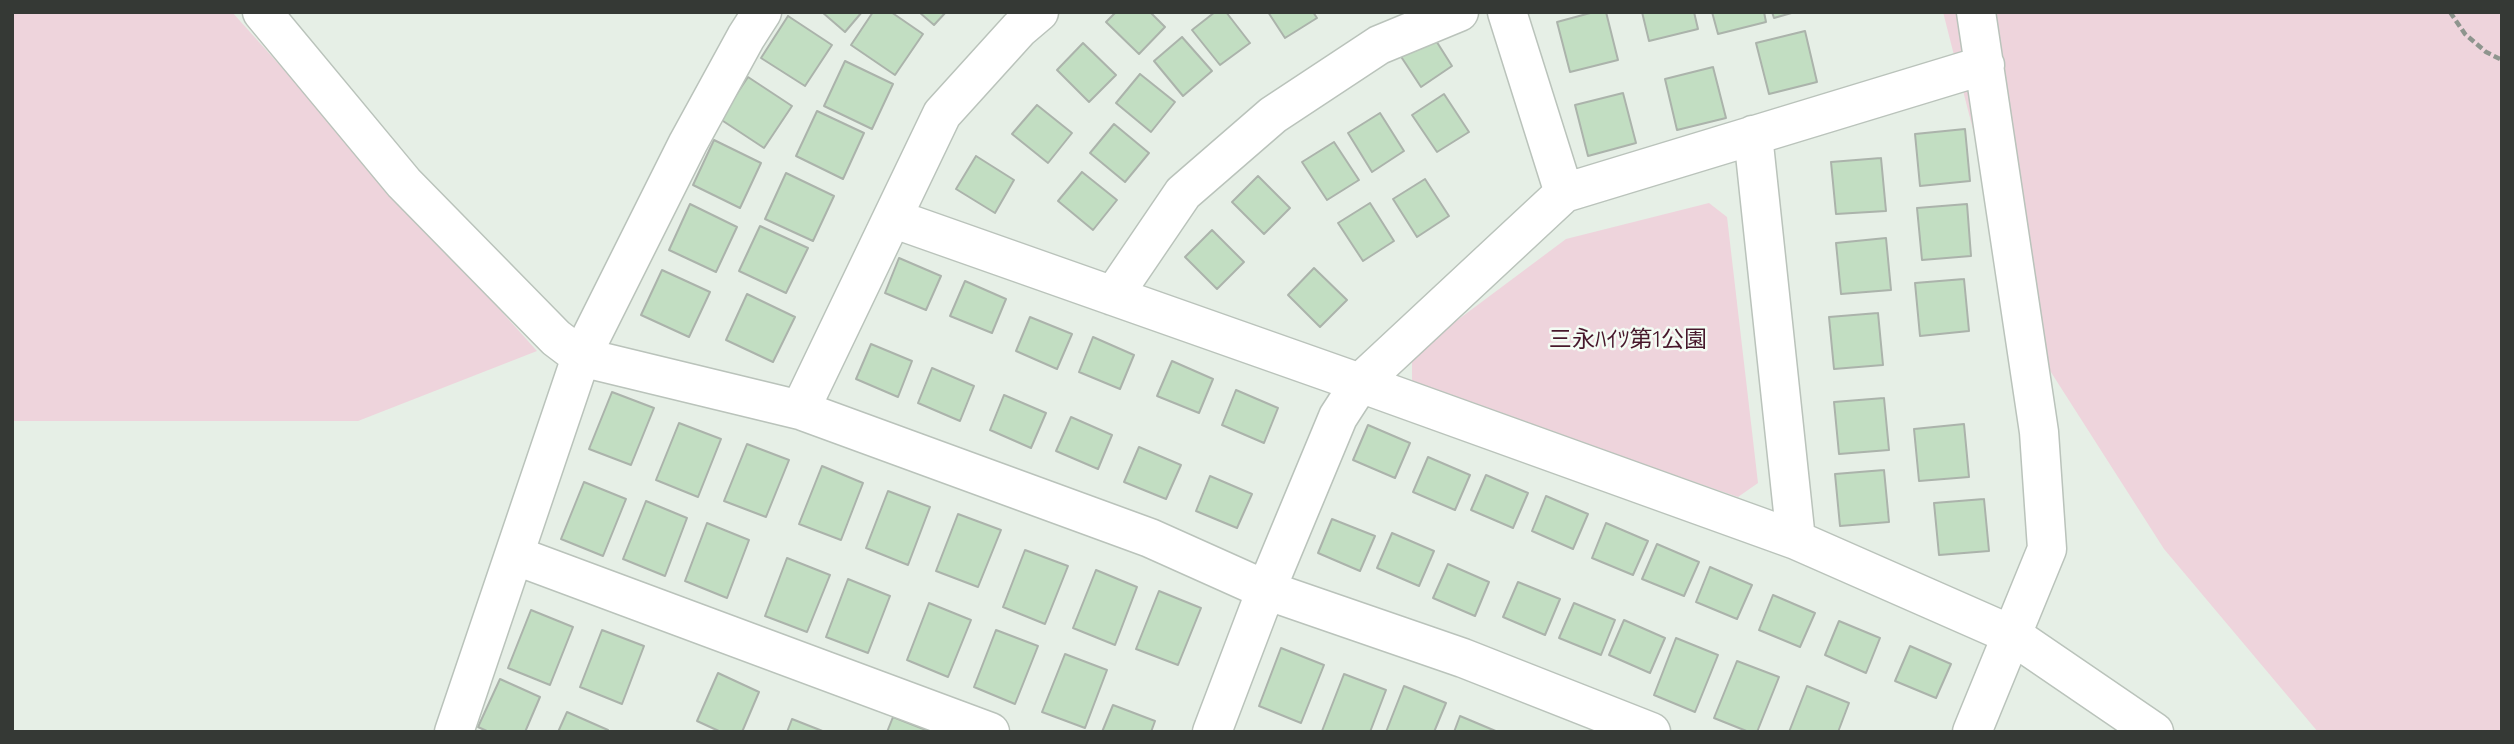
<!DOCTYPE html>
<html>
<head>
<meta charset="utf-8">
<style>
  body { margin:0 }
  #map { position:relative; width:2514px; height:744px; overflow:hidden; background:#e6efe6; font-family:Quicksand,sans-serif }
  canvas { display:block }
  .frame { position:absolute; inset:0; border:14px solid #353935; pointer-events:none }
</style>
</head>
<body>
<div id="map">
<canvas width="2514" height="744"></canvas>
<div class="frame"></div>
</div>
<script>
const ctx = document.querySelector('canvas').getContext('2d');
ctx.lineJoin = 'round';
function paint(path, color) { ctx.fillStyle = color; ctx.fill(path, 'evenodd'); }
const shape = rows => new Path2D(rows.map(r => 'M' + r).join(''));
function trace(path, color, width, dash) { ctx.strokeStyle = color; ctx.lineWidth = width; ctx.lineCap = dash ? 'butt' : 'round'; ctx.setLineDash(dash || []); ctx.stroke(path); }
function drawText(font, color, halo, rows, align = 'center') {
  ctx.font = font + ' Quicksand,"Noto Sans JP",sans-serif'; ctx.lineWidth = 5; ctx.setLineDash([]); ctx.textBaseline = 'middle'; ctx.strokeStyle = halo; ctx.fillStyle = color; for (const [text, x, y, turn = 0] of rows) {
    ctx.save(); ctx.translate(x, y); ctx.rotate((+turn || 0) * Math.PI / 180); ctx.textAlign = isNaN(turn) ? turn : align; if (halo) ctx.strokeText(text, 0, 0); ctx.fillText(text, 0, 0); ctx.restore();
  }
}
const green = shape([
  [12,12,232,12,537,351,358,421,12,421],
  [1943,12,2502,12,2502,732,2318,732,2164,549,2024,330],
  [1709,203,1727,217,1758,483,1738,497,1412,385,1412,354,1566,239]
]);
const building = shape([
  [822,12,862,12,845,32,822,12],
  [873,12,891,12,923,34,895,75,851,45,873,12],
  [919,12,946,12,934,25,919,12],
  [1116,12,1150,12,1165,27,1139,54,1106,22,1116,12],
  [1215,12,1226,12,1250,43,1220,65,1192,30,1215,12],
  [1268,12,1313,12,1317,18,1285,38,1268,12],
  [1594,12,1606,12,1618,60,1570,72,1557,22,1594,12],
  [1642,12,1694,12,1698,29,1649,41,1642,12],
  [1712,12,1764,12,1766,22,1718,34,1712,12],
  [1772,12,1795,12,1774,18,1772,12],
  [788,16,832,45,805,86,761,58,788,16],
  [1428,28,1452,66,1421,87,1396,49,1428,28],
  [1805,31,1817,82,1769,94,1756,43,1805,31],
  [1182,37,1212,71,1183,96,1154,61,1182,37],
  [1083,43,1116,75,1089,102,1057,70,1083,43],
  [845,61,893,84,872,129,824,106,845,61],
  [1713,67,1726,118,1677,130,1665,79,1713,67],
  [1140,74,1175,102,1151,132,1116,103,1140,74],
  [748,77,792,106,764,148,720,119,748,77],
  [1623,93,1636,143,1588,156,1575,105,1623,93],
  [1444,94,1469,132,1437,152,1412,115,1444,94],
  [1037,105,1072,133,1048,163,1012,134,1037,105],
  [817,111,864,133,843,179,796,156,817,111],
  [1380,113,1404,151,1372,172,1348,133,1380,113],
  [1114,124,1149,153,1125,182,1090,153,1114,124],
  [1965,129,1970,181,1920,186,1915,134,1965,129],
  [714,140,761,163,740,208,693,185,714,140],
  [1334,142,1359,180,1327,200,1302,162,1334,142],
  [976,156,1014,180,995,213,956,189,976,156],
  [1881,158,1886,211,1836,214,1831,162,1881,158],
  [1082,172,1117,200,1093,230,1058,201,1082,172],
  [786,173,834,196,813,241,765,219,786,173],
  [1258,176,1290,208,1264,234,1232,202,1258,176],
  [1425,179,1449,216,1417,237,1393,199,1425,179],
  [1370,203,1394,241,1363,261,1338,223,1370,203],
  [690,204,737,227,716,272,669,250,690,204],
  [1967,204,1971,256,1922,260,1917,208,1967,204],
  [760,226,808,248,786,293,739,271,760,226],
  [1212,230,1244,262,1217,289,1185,257,1212,230],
  [1886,238,1891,290,1841,294,1836,243,1886,238],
  [899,258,941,276,926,310,885,293,899,258],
  [1314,268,1347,300,1320,327,1288,295,1314,268],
  [662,270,710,292,689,337,641,315,662,270],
  [1964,279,1969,331,1920,336,1915,283,1964,279],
  [965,281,1006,299,992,333,950,316,965,281],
  [747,294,795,317,773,362,726,340,747,294],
  [1878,313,1883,365,1834,369,1829,317,1878,313],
  [1030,317,1072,334,1057,369,1016,351,1030,317],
  [1093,337,1134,355,1120,389,1079,372,1093,337],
  [871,344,912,361,898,397,856,379,871,344],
  [1172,361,1213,379,1199,413,1157,396,1172,361],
  [932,368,974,386,960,421,918,403,932,368],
  [1236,390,1278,408,1264,443,1222,425,1236,390],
  [612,392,654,408,631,465,589,449,612,392],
  [1004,395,1046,413,1031,448,990,430,1004,395],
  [1884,398,1889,450,1839,454,1834,402,1884,398],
  [1071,417,1112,435,1098,469,1056,451,1071,417],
  [679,423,721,439,698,497,656,480,679,423],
  [1964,424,1969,477,1919,481,1914,429,1964,424],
  [1368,425,1410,443,1395,478,1353,460,1368,425],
  [747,444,789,460,766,517,724,501,747,444],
  [1139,447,1181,465,1166,499,1124,482,1139,447],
  [1428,457,1470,475,1455,510,1413,492,1428,457],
  [822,466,863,483,841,540,799,524,822,466],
  [1884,470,1889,522,1840,526,1835,474,1884,470],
  [1486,475,1528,493,1513,528,1471,510,1486,475],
  [1210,476,1252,494,1237,528,1196,511,1210,476],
  [584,482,626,499,603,556,561,539,584,482],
  [888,491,930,507,908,565,866,548,888,491],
  [1546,496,1588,514,1573,549,1532,531,1546,496],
  [1984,499,1989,551,1939,555,1934,503,1984,499],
  [646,501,687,518,665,576,623,559,646,501],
  [958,514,1001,530,978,587,936,571,958,514],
  [1332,519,1375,536,1360,571,1318,553,1332,519],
  [707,523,749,540,727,598,685,581,707,523],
  [1606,523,1648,541,1633,575,1592,558,1606,523],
  [1392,533,1434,551,1419,586,1377,568,1392,533],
  [1657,544,1699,562,1684,596,1642,579,1657,544],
  [1025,550,1068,566,1045,624,1003,607,1025,550],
  [787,558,830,575,807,632,765,616,787,558],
  [1448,564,1489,582,1475,616,1433,598,1448,564],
  [1710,567,1752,585,1737,619,1696,602,1710,567],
  [1096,570,1137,587,1115,645,1073,628,1096,570],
  [848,579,890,596,868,653,826,637,848,579],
  [1518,582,1560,599,1545,635,1503,617,1518,582],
  [1159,591,1201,608,1178,665,1136,649,1159,591],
  [1773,595,1815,613,1800,647,1759,630,1773,595],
  [929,603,971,620,948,677,907,660,929,603],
  [1574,603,1615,620,1601,655,1559,638,1574,603],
  [531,610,573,627,550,685,508,668,531,610],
  [1624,620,1665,638,1650,673,1609,655,1624,620],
  [1839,621,1880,638,1866,673,1825,655,1839,621],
  [602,630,644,646,622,704,580,687,602,630],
  [996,630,1038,646,1015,704,974,687,996,630],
  [1676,638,1718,655,1695,712,1654,695,1676,638],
  [1910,646,1951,664,1936,698,1895,681,1910,646],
  [1281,648,1324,665,1301,723,1259,706,1281,648],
  [1065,654,1107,670,1085,728,1042,712,1065,654],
  [1737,661,1779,677,1757,732,1749,732,1714,718,1737,661],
  [718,673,759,692,742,732,721,732,697,721,718,673],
  [1344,674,1386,690,1370,732,1322,731,1344,674],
  [500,679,540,697,525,732,489,732,478,727,500,679],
  [1404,686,1446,703,1434,732,1386,732,1404,686],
  [1807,686,1849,703,1838,732,1789,732,1807,686],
  [1113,705,1155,721,1151,732,1102,732,1113,705],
  [567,712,608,730,608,732,558,732,567,712],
  [1460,716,1498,732,1454,732,1460,716],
  [893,717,931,732,887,732,893,717],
  [792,719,825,732,787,732,792,719]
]);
const path = shape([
  [2450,12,2465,34,2486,52,2502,60]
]);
const minor = shape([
  [262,12,404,183,556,338,581,357,800,410,1150,538,1266,590,1463,658,1651,732],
  [1507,12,1564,193],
  [1753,135,1796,540],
  [892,218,1360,383,1796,540,2012,635,2154,732],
  [1113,296,1183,193,1273,115,1379,45,1459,12],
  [800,410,942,114,1019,29,1039,12],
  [514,555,990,732],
  [454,732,581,357,688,143,746,37,762,12],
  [1212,732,1266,590,1338,417,1360,383,1564,193,1985,65],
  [1972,732,2047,549,2039,432,1976,12]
]);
const parkNames = [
  ["三永ﾊｲﾂ第1公園",1628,340]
];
paint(green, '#eed4dc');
paint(building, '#c2dec2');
trace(building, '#abb3ab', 2);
trace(minor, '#bac3bb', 41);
trace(path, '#8e958e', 4.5, [7, 3.5]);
trace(minor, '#fff', 38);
drawText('23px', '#47172b', '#f4fcf4', parkNames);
</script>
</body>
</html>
